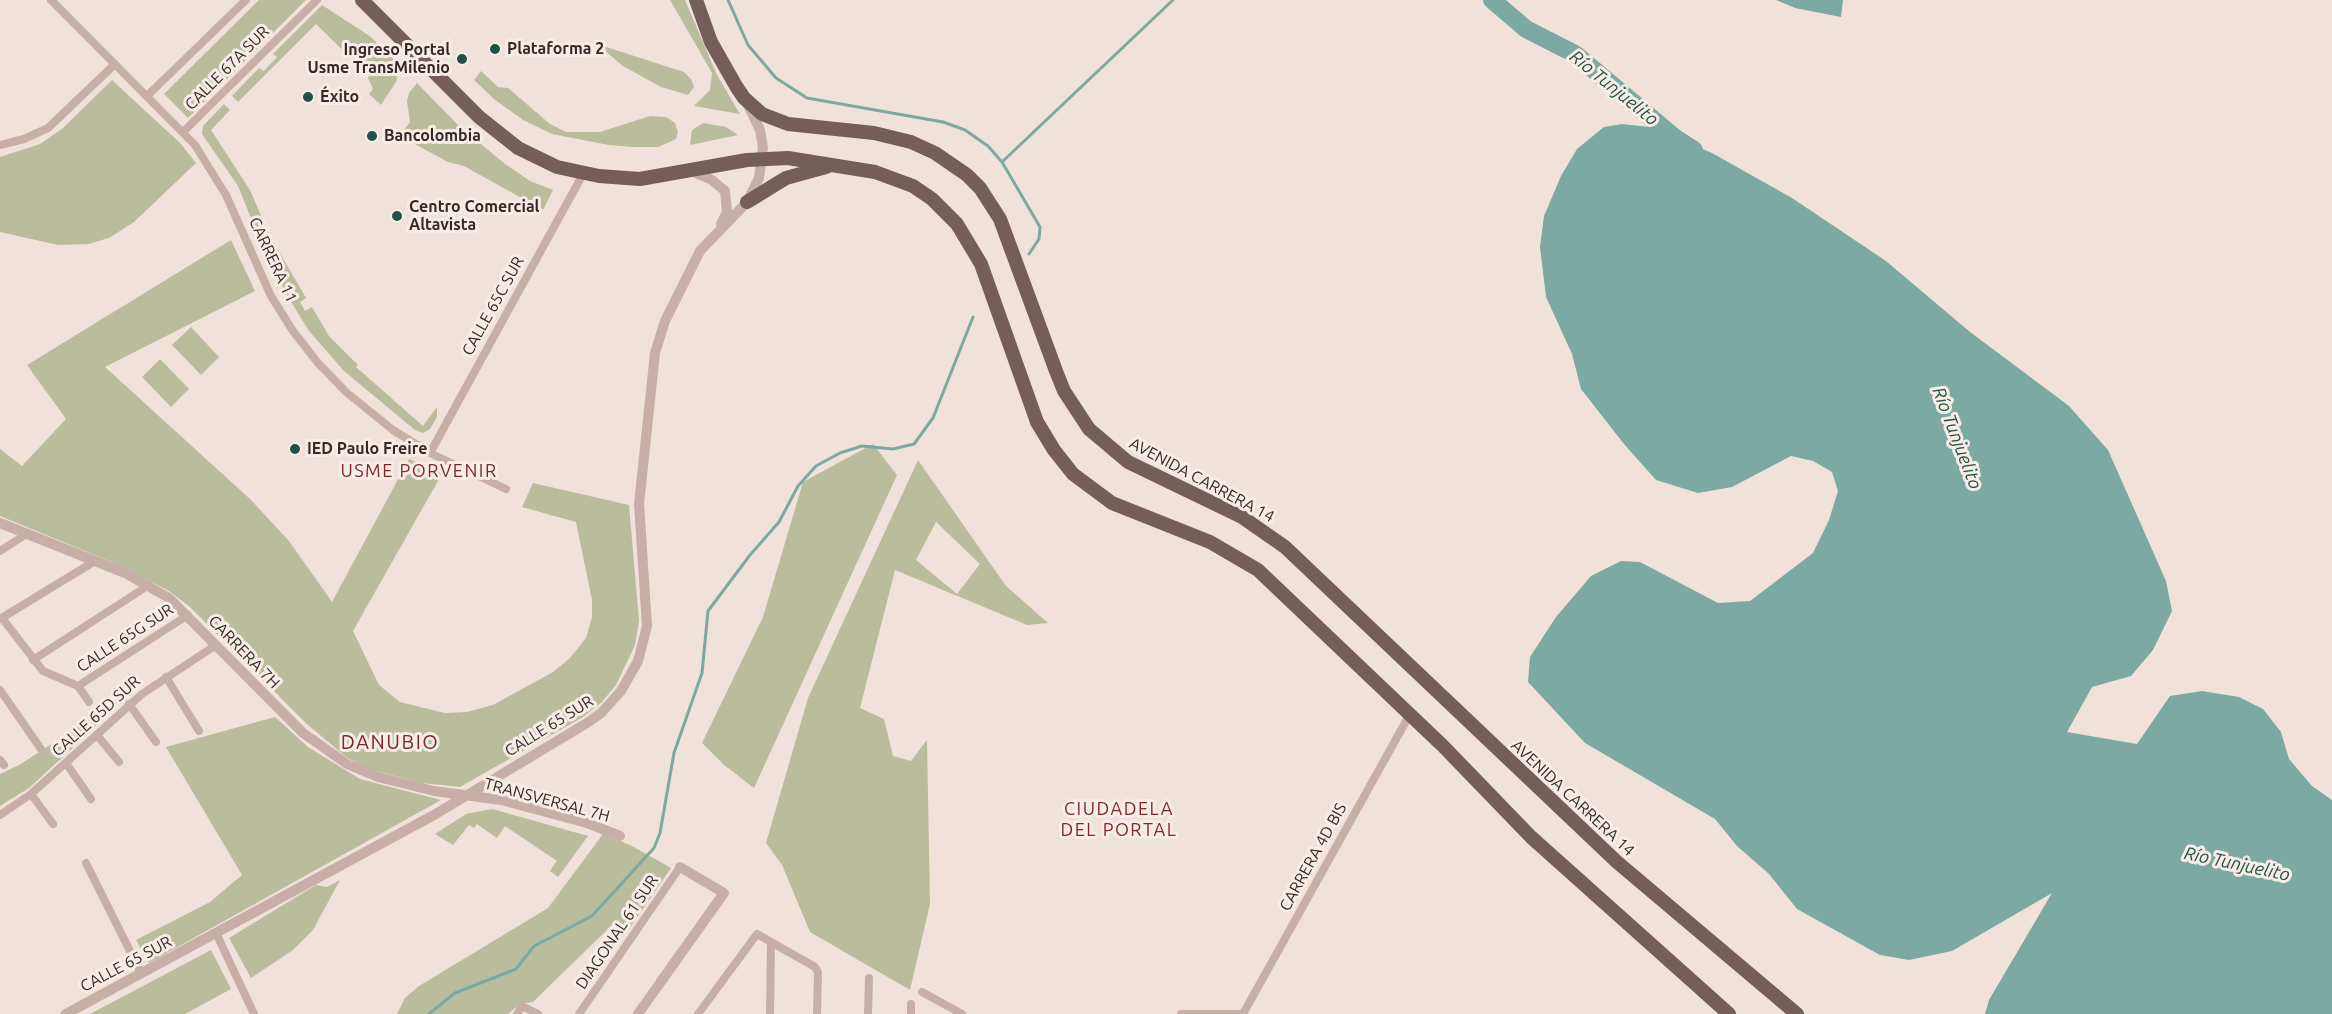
<!DOCTYPE html>
<html>
<head>
<meta charset="utf-8">
<style>
  body { margin:0 }
  canvas { display:block; background:#f0e1db }
</style>
</head>
<body>
<canvas width="2332" height="1014"></canvas>
<script>
const ctx = document.querySelector('canvas').getContext('2d');
ctx.lineJoin = 'round';
function paint(path, color) { ctx.fillStyle = color; ctx.fill(path, 'evenodd'); }
const shape = rows => new Path2D(rows.map(r => 'M' + r).join(''));
function trace(path, color, width, dash) { ctx.strokeStyle = color; ctx.lineWidth = width; ctx.lineCap = dash ? 'butt' : 'round'; ctx.setLineDash(dash || []); ctx.stroke(path); }
function drawText(font, color, halo, rows, align = 'center') {
  ctx.font = font + ' Ubuntu,sans-serif'; ctx.lineWidth = 6; ctx.setLineDash([]); ctx.textBaseline = 'middle'; ctx.strokeStyle = halo; ctx.fillStyle = color; for (const [text, x, y, turn = 0] of rows) {
    ctx.save(); ctx.translate(x, y); ctx.rotate((+turn || 0) * Math.PI / 180); ctx.textAlign = isNaN(turn) ? turn : align; if (halo) ctx.strokeText(text, 0, 0); ctx.fillText(text, 0, 0); ctx.restore();
  }
}
const green = shape([
  [259,0,306,0,188,118,164,94],
  [670,0,685,0,717,75,740,114,694,106,710,90,712,73],
  [322,5,371,37,400,66,396,82,381,105,369,94,373,89,368,78,369,76,316,24,238,102,232,96,259,68,264,71,277,57,273,54],
  [597,44,684,72,691,79,694,87,688,95,661,87,623,66],
  [481,71,498,87,508,88,550,124,566,132,600,132,650,116,666,117,675,123,678,132,676,139,658,147,633,147,609,145,552,134,523,120,494,99,474,80],
  [112,80,180,143,196,163,134,222,109,238,88,244,58,245,0,232,0,157,40,144,63,128],
  [417,83,457,124,505,164,530,181,553,190,543,210,464,166,448,162,400,136,410,122,407,101,409,93],
  [224,104,230,110,211,130,250,190,269,234,306,298,300,302,305,311,312,307,329,336,358,365,356,367,423,426,437,407,437,417,430,429,423,433,415,430,344,371,309,331,285,292,259,238,238,186,202,134,203,126],
  [703,123,726,127,738,135,690,145,692,130],
  [231,240,255,291,105,367,250,499,289,541,332,602,409,459,443,472,353,631,379,685,400,702,445,713,467,712,493,705,553,672,570,658,586,638,592,617,592,600,576,522,522,507,533,483,629,505,639,621,635,645,616,685,602,702,583,717,460,787,422,783,368,769,346,757,307,724,190,607,169,591,114,563,0,516,0,449,22,466,66,419,27,365],
  [191,327,219,357,201,375,172,345],
  [160,359,189,389,171,407,142,377],
  [873,444,897,475,754,788,723,764,702,743,763,617,803,482],
  [918,460,1006,586,1048,623,1027,625,895,570,860,708,884,719,893,756,911,761,927,740,930,904,910,990,810,932,782,865,766,843,808,698],
  [936,522,980,564,957,594,916,560],
  [120,700,89,733,29,788,0,806,0,774,19,765],
  [275,717,308,747,360,779,441,800,149,963,136,940,210,902,242,875,166,747],
  [492,809,503,812,588,836,558,877,550,871,557,861,505,826,497,838,477,824,474,828,469,825,453,845,435,834,466,814],
  [603,834,630,845,671,868,629,929,617,920,533,1002,520,1004,508,1014,397,1014,405,998,419,986,548,908],
  [340,880,313,930,293,950,251,978,229,938,316,885,327,887],
  [211,950,231,989,185,1014,90,1014]
]);
const water = shape([
  [1776,0,1843,0,1841,17,1795,8],
  [1622,124,1650,127,1712,153,1792,198,1886,261,1970,332,2069,406,2108,450,2166,581,2172,611,2153,650,2131,676,2092,687,2067,732,2137,744,2170,696,2202,691,2239,697,2263,709,2281,732,2289,759,2312,786,2332,800,2332,1014,1985,1014,1989,1000,2052,893,1952,951,1909,960,1880,955,1797,909,1769,874,1737,846,1715,819,1585,743,1528,682,1530,657,1556,617,1591,576,1621,561,1640,562,1718,603,1750,601,1813,553,1829,520,1838,491,1832,472,1813,461,1791,456,1732,487,1698,493,1656,480,1624,444,1581,389,1572,354,1546,297,1540,247,1544,216,1561,176,1577,149,1604,127]
]);
const stream = shape([
  [728,0,748,45,776,78,807,98,943,122,965,130,988,146,1002,162],
  [1029,254,1039,239,1040,227,1002,162,1173,0],
  [429,1014,455,993,516,969,534,946,592,916,654,848,660,833,674,753,702,673,708,611,750,555,779,522,798,486,816,466,840,453,862,446,893,449,914,444,933,418,973,317]
]);
const river = shape([
  [1492,0,1526,29,1575,54,1674,137,1694,150]
]);
const minor = shape([
  [51,0,195,145,226,195,271,296,293,331,318,363,346,392,393,430,430,453,506,489],
  [147,96,246,0],
  [183,132,317,0],
  [0,145,24,139,48,128,115,64],
  [430,453,583,174],
  [0,551,28,533],
  [2,618,43,671,78,686,89,702],
  [0,619,95,561],
  [33,660,149,585],
  [166,677,199,731],
  [78,686,188,615],
  [0,690,41,749],
  [129,704,156,742],
  [97,735,119,762],
  [0,760,4,765],
  [66,763,91,799],
  [31,794,53,824],
  [0,815,31,794,142,694,216,645],
  [86,863,141,973],
  [216,933,254,1014],
  [922,992,962,1014],
  [911,1004,911,1014],
  [517,1014,522,1006,538,1014],
  [579,1014,680,867],
  [698,1014,757,934,815,967,818,972,817,1014],
  [770,1014,771,942],
  [868,1014,869,978],
  [1181,1014,1243,1014],
  [1243,1014,1410,714]
]);
const tertiary = shape([
  [691,171,712,180,725,191,727,212,721,224],
  [0,523,125,573,169,598,303,733,347,764,378,777,434,791,501,800,587,823,620,836],
  [66,1014,434,815,587,723,601,713,621,691,638,661,647,626,639,504,655,353,665,321,700,251,747,202,759,178,763,147,760,130,748,105],
  [638,1014,724,893,680,867]
]);
const primary = shape([
  [362,0,479,117,518,148,557,167,599,176,640,179,747,160,788,158,875,172,913,186,932,199,957,224,981,264,1037,422,1054,450,1073,474,1112,503,1210,542,1258,570,1443,746,1531,837,1729,1014],
  [696,0,711,42,736,86,744,98,762,114,788,124,874,133,911,142,935,153,967,175,980,188,1000,219,1056,371,1064,391,1089,429,1128,462,1242,517,1285,547,1617,862,1797,1014],
  [747,202,786,178,826,167]
]);
const markers = [
  [495,49,6,"#21524a"],
  [462,59,6,"#21524a"],
  [308,97,6,"#21524a"],
  [372,136,6,"#21524a"],
  [397,216,6,"#21524a"],
  [295,449,6,"#21524a"]
];
const poiNames = [
  ["Plataforma 2",507,49],
  ["Ingreso Portal",450,50,"right"],
  ["Usme TransMilenio",450,68,"right"],
  ["Éxito",320,97],
  ["Bancolombia",384,136],
  ["Centro Comercial",409,207],
  ["Altavista",409,225],
  ["IED Paulo Freire",307,449]
];
const streetNames = [
  ["CALLE 67A SUR",227,68,-45],
  ["CARRERA 11",273,260,65],
  ["CALLE 65C SUR",493,306,-61],
  ["AVENIDA CARRERA 14",1202,480,28],
  ["CALLE 65G SUR",125,638,-33],
  ["CARRERA 7H",244,652,46],
  ["CALLE 65D SUR",96,716,-42],
  ["CALLE 65 SUR",549,726,-32],
  ["AVENIDA CARRERA 14",1573,798,43],
  ["TRANSVERSAL 7H",547,800,15],
  ["CARRERA 4D BIS",1313,857,-61],
  ["DIAGONAL 61 SUR",617,932,-56],
  ["CALLE 65 SUR",126,964,-28]
];
const waterNames = [
  ["Río Tunjuelito",1614,88,39],
  ["Río Tunjuelito",1957,438,69],
  ["Río Tunjuelito",2237,864,12]
];
const neighbourhoodNames = [
  ["USME PORVENIR",419,471],
  ["CIUDADELA",1119,809],
  ["DEL PORTAL",1119,830]
];
const quarterNames = [
  ["DANUBIO",390,742]
];
paint(green, '#babd9c');
paint(water, '#7caaa2');
trace(stream, '#7caaa2', 3);
trace(river, '#7caaa2', 18);
trace(minor, '#c7afa8', 8);
trace(tertiary, '#c7afa8', 10);
trace(primary, '#755d5a', 14);
for (const [x, y, r, color] of markers) { const dot = new Path2D(); dot.arc(x, y, r, 0, 2 * Math.PI); ctx.fillStyle = color; ctx.fill(dot); trace(dot, '#f8ece7', 2); }
drawText('bold 16px', '#342928', '#f8ece7', poiNames, 'left');
drawText('16px', '#342928', '#f8ece7', streetNames);
drawText('italic 18px', '#21524a', '#f8ece7', waterNames);
ctx.letterSpacing = '1.5px';
drawText('18px', '#7d2827', '#f8ece7', neighbourhoodNames);
ctx.letterSpacing = '0px';
ctx.letterSpacing = '1.5px';
drawText('20px', '#7d2827', '#f8ece7', quarterNames);
ctx.letterSpacing = '0px';
</script>
</body>
</html>
